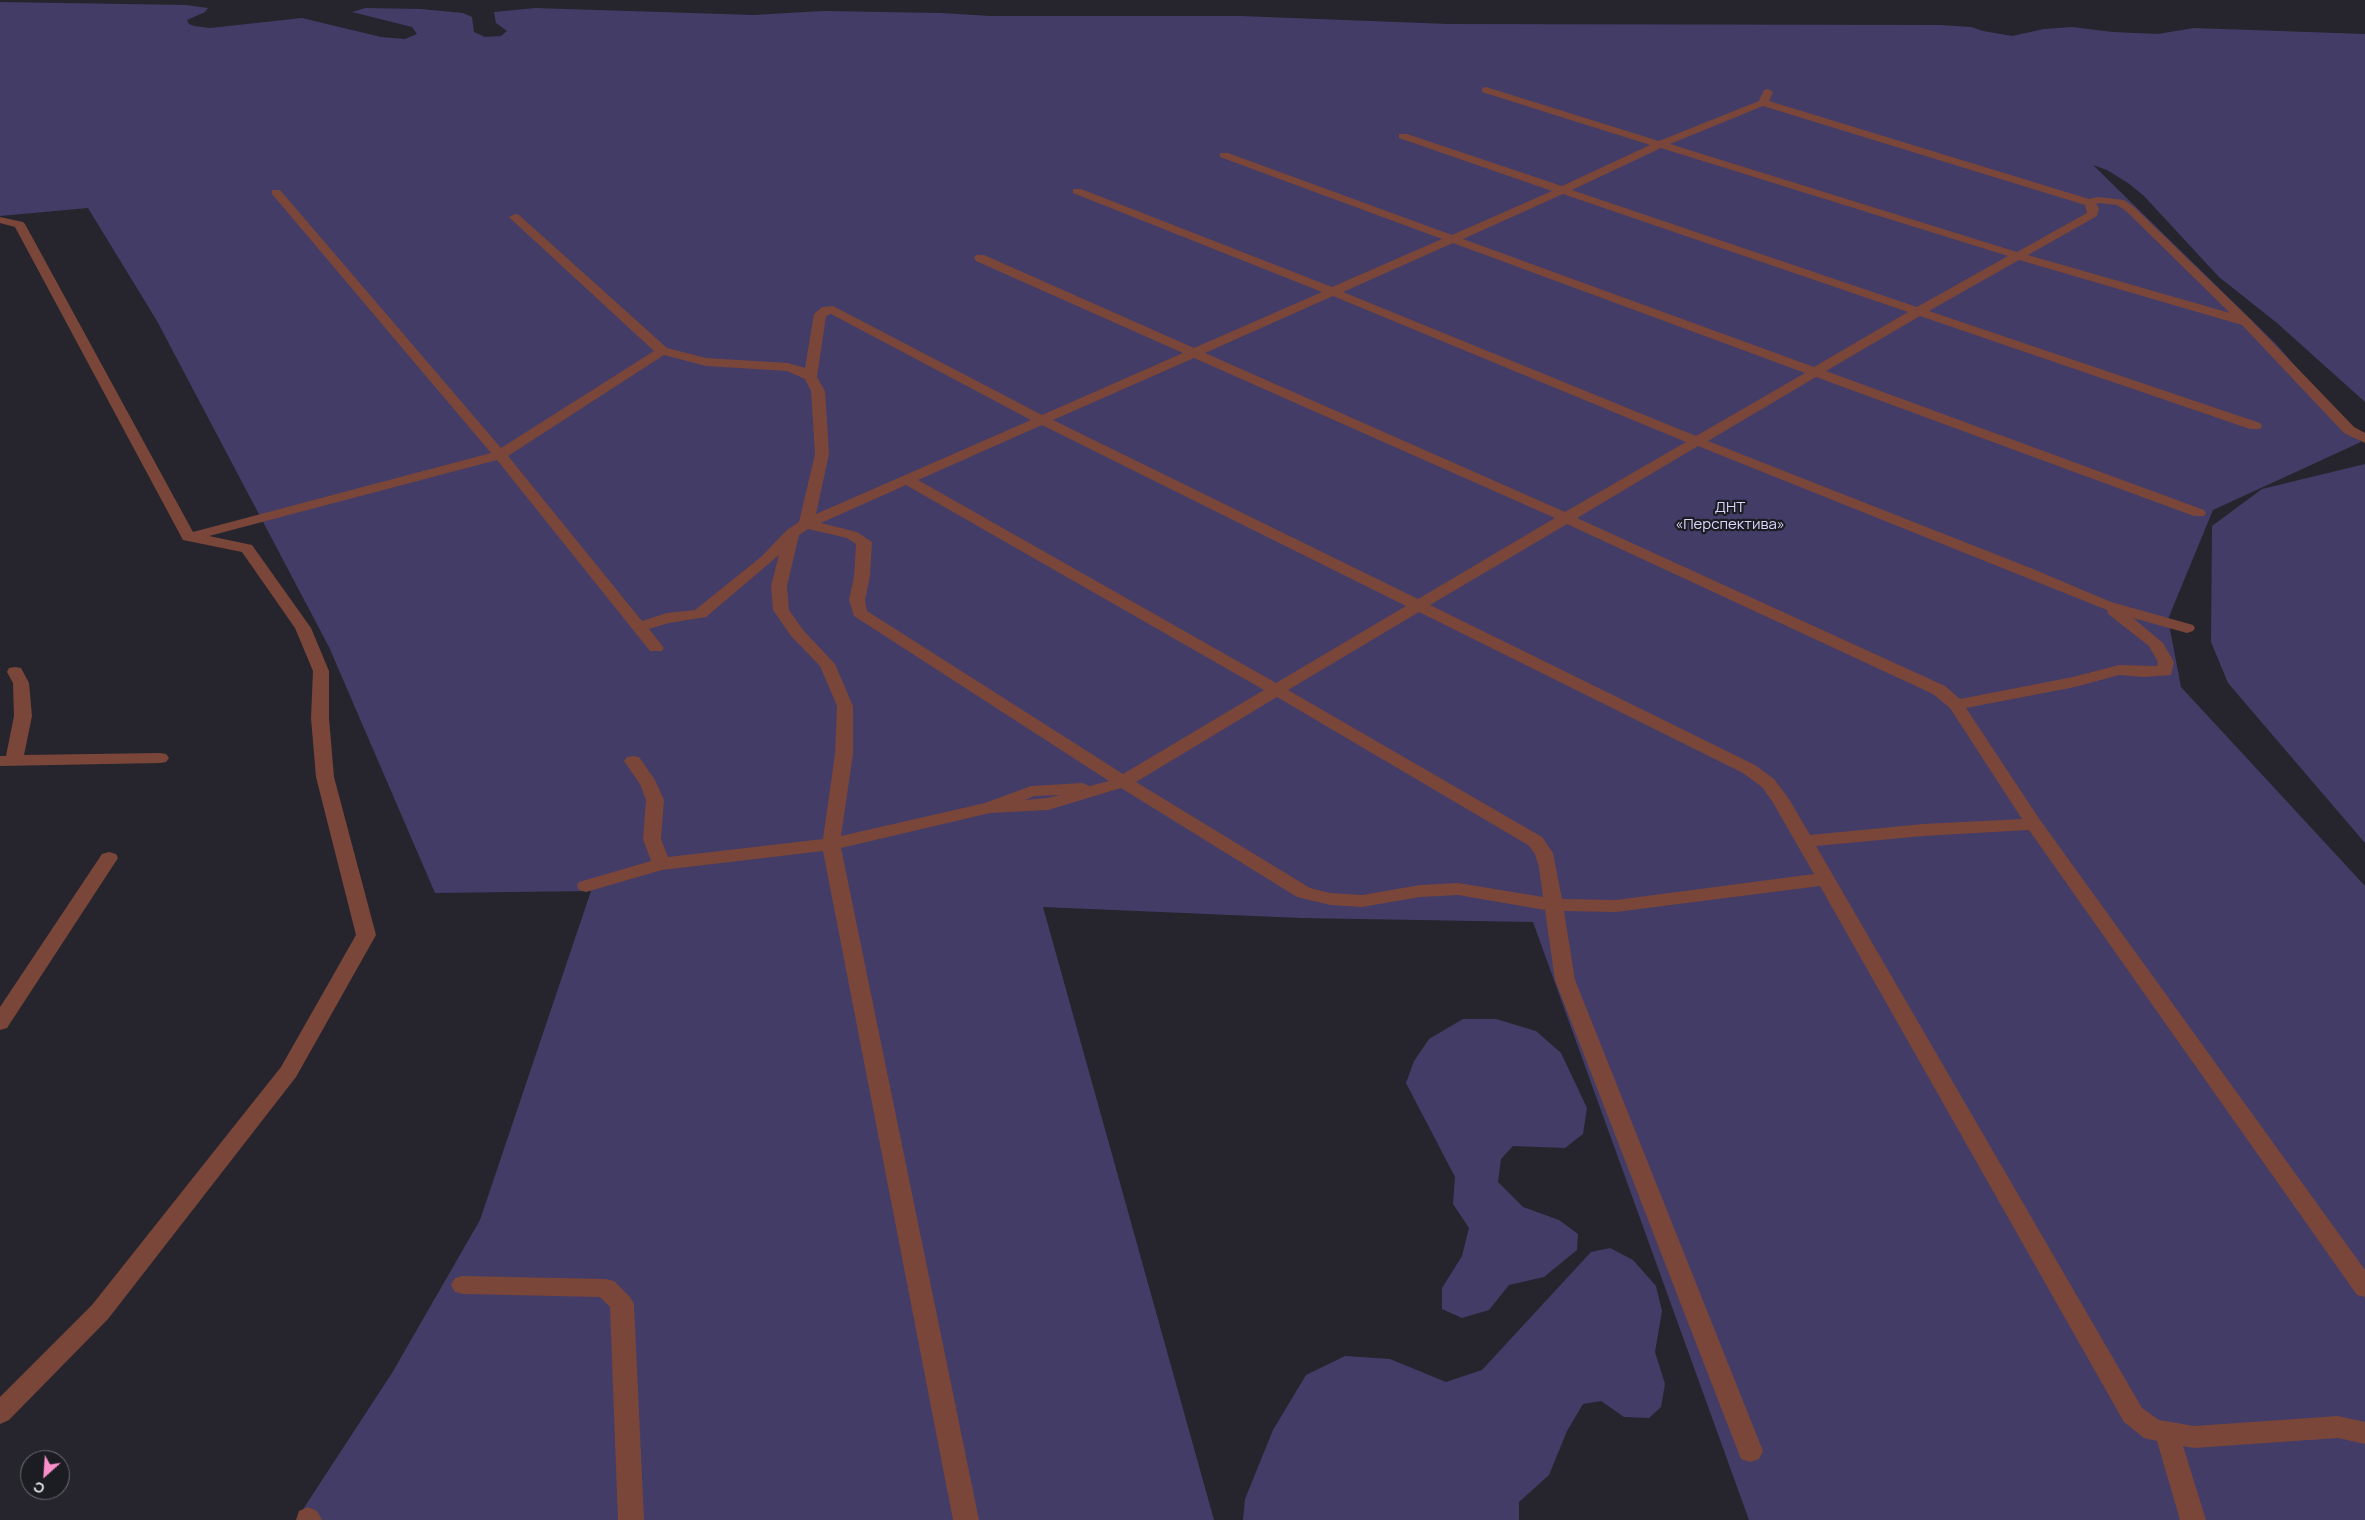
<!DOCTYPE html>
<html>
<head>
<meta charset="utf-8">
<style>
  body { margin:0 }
  #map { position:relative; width:2365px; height:1520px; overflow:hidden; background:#26252d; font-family:Manrope,sans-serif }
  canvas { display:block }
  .north { position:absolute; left:20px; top:1450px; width:50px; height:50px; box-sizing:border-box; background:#1c1c23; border:1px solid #6d6d73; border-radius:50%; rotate:206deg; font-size:14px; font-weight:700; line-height:20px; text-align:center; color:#e6e6eb }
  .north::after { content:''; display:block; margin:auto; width:18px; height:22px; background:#f98fca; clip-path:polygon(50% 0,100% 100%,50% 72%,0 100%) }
</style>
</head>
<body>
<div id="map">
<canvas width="2365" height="1520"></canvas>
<div class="north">С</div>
</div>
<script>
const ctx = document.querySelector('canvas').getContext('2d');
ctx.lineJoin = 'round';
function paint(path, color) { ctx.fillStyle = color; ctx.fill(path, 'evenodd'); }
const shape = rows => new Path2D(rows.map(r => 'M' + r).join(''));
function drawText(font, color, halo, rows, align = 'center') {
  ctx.font = font + ' Manrope,sans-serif'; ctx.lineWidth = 4.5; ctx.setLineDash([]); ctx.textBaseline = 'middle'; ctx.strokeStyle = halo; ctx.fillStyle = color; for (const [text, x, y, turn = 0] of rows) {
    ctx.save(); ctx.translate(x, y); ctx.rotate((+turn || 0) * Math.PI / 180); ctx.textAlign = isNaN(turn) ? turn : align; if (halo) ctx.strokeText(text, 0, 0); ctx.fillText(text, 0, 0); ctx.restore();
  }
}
const green = shape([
  [0,2,186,5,208,8,205,12,187,20,189,24,194,26,210,28,302,18,381,37,405,39,417,34,412,27,352,12,365,8,421,9,463,13,472,17,474,32,485,37,501,36,507,31,496,23,494,12,535,8,753,15,823,11,941,13,991,16,1240,16,1448,24,1940,25,1971,27,1983,31,2012,36,2044,29,2072,27,2113,32,2158,34,2194,28,2365,34,2365,402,2277,323,2219,277,2144,196,2128,183,2107,170,2093,165,2276,344,2361,442,2213,510,2168,619,2181,687,2365,886,2365,1520,1749,1520,1533,922,1301,918,1043,907,1214,1520,296,1520,392,1373,480,1220,591,891,435,893,329,647,157,321,88,208,0,216],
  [2365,464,2365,843,2228,683,2211,642,2212,526,2262,489],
  [1463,1019,1496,1019,1536,1031,1561,1053,1587,1108,1583,1134,1565,1148,1513,1146,1501,1159,1498,1182,1523,1207,1559,1220,1578,1234,1577,1250,1544,1277,1509,1285,1489,1310,1462,1318,1442,1309,1442,1288,1462,1256,1469,1228,1453,1204,1455,1177,1406,1083,1414,1061,1429,1039],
  [1610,1248,1633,1260,1656,1286,1662,1311,1655,1352,1665,1384,1661,1407,1649,1418,1624,1417,1601,1401,1583,1404,1567,1431,1549,1475,1519,1502,1519,1520,1243,1520,1245,1499,1273,1430,1306,1375,1345,1356,1390,1359,1446,1382,1482,1370,1591,1252]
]);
const street = shape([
  [1486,87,1659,141,1759,101,1764,90,1768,89,1773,92,1769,101,2089,199,2098,197,2124,200,2134,207,2250,319,2354,427,2365,433,2365,443,2344,433,2242,325,2019,260,1929,311,2260,423,2262,426,2260,429,2250,429,1920,316,1826,371,2204,510,2206,513,2204,516,2194,516,1816,377,1708,441,2033,569,2111,602,2193,625,2195,628,2193,631,2187,633,2133,618,2163,643,2174,662,2171,675,2144,677,2119,675,2075,687,1966,708,2040,820,2365,1270,2365,1297,2357,1295,2029,830,1923,836,1816,846,2142,1408,2159,1420,2194,1426,2338,1416,2365,1422,2365,1444,2338,1438,2194,1448,2183,1446,2206,1520,2180,1520,2157,1441,2144,1438,2124,1422,1820,886,1616,912,1564,911,1575,980,1763,1451,1759,1459,1750,1462,1741,1459,1555,980,1545,910,1458,895,1420,897,1362,907,1330,905,1297,897,1121,788,1048,810,990,813,841,848,979,1520,953,1520,823,851,662,870,586,892,579,890,577,886,579,882,651,861,643,839,646,800,640,784,624,761,627,757,633,756,639,757,655,780,664,800,661,839,668,857,823,839,835,754,837,706,820,666,791,636,773,610,771,586,779,555,706,617,669,623,649,629,664,648,662,651,650,651,497,460,209,536,252,545,311,628,329,671,329,718,334,777,376,935,296,1077,108,1319,9,1420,0,1424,0,1397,92,1305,281,1067,356,935,316,777,311,718,313,671,295,628,242,552,183,540,15,227,0,223,0,217,23,222,25,224,193,532,491,453,272,194,272,190,280,190,501,448,654,351,511,219,509,217,515,214,519,215,667,348,706,358,788,363,805,368,814,314,822,307,833,306,1042,415,1183,353,976,261,974,258,976,255,984,255,1194,348,1322,292,1073,193,1073,189,1081,189,1332,287,1442,239,1220,157,1220,153,1228,153,1452,235,1552,191,1399,138,1399,134,1407,134,1562,186,1650,145,1482,92,1482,88,1486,87],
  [1763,106,2085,205,2087,213,2017,252,1670,144,1763,106],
  [1661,148,2008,256,1917,307,1572,190,1661,148],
  [1563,194,1908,312,1814,367,1463,239,1563,194],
  [2099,203,2117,205,2126,211,2230,313,2028,255,2097,216,2099,208,2096,204,2099,203],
  [1453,243,1805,373,1696,436,1343,292,1453,243],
  [1333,296,1686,442,1565,512,1205,353,1333,296],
  [831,314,1031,420,816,514,829,454,825,391,817,377,826,316,831,314],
  [664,355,706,366,787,371,805,379,811,391,815,454,799,522,787,530,761,557,695,610,667,613,642,621,508,456,664,355],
  [1194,358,1555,518,1418,599,1053,420,1194,358],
  [1042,425,1406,606,1276,683,918,480,1042,425],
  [1698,446,2107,610,2108,614,2149,646,2158,662,2157,666,2119,665,2073,677,1960,699,1945,686,1577,518,1698,446],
  [906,485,1264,690,1123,774,867,611,865,600,870,576,872,542,857,532,821,523,906,485],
  [1567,524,1933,694,1950,708,2022,819,1923,824,1810,835,1789,799,1774,779,1755,765,1430,605,1567,524],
  [808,529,847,538,856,544,854,576,849,600,854,616,1109,781,1090,786,1082,783,1031,786,985,803,841,836,853,754,853,706,835,664,803,630,789,610,787,586,799,535,808,529],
  [1419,612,1743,773,1762,787,1772,801,1814,874,1616,900,1562,899,1553,853,1542,837,1288,690,1419,612],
  [1277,697,1528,845,1535,854,1539,867,1543,897,1458,883,1420,885,1362,895,1330,893,1310,888,1136,782,1277,697],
  [1060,795,1047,798,1025,800,1034,796,1060,795],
  [15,667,21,668,29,683,32,716,24,755,160,753,166,754,169,758,166,762,160,763,0,766,0,756,6,756,14,716,13,683,7,672,9,668,15,667],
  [109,852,116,854,118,858,7,1028,0,1030,0,1007,102,854,109,852],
  [463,1276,606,1279,614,1281,630,1297,634,1304,644,1520,618,1520,610,1307,600,1297,463,1294,455,1292,451,1285,455,1278,463,1276],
  [308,1507,317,1511,322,1520,296,1520,299,1511,308,1507]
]);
const parkNames = [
  ["ДНТ",1730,508],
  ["«Перспектива»",1730,525]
];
paint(green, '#423c67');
paint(street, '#7a463a');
drawText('15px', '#dad6fe', '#1c1c23', parkNames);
</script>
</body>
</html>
